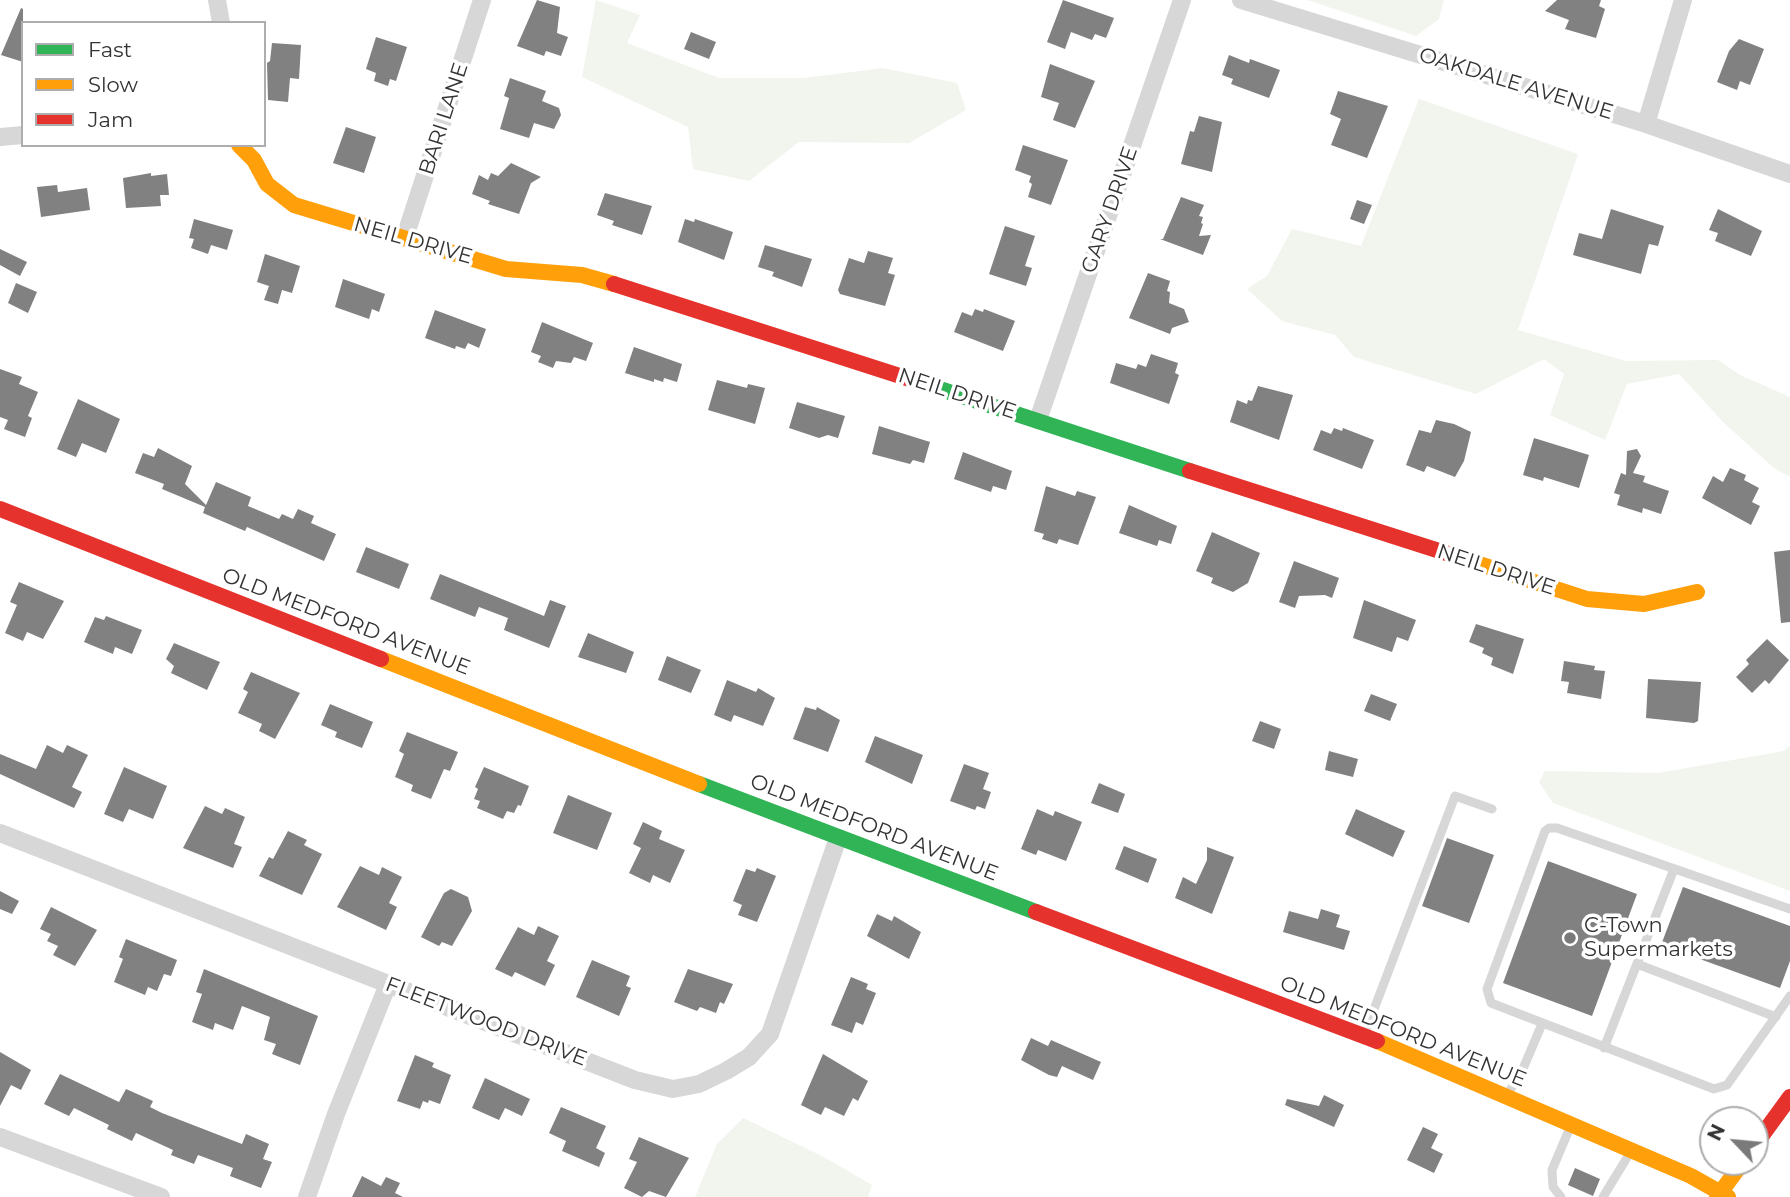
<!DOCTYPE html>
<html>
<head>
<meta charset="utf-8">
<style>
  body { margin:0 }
  #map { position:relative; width:1790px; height:1197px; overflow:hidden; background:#fff; font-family:Montserrat,sans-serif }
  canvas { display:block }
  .legend { position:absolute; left:21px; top:21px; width:245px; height:126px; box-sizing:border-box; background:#fff; border:2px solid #adadad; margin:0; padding:9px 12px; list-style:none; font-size:21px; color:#333 }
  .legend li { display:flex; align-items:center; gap:14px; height:35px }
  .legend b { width:35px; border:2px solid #adadad }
  .north { position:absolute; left:1699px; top:1106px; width:70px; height:70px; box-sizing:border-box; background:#fff; border:2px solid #adadad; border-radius:50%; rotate:296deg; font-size:19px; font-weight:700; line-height:28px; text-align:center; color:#333 }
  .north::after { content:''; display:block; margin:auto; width:24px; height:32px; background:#7a7a7a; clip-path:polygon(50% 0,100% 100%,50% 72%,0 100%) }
</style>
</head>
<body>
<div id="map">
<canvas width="1790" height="1197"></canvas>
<ul class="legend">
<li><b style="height:9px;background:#30b455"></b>Fast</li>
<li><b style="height:9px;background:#ff9f0a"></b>Slow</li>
<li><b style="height:9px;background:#e5322d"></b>Jam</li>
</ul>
<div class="north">N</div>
</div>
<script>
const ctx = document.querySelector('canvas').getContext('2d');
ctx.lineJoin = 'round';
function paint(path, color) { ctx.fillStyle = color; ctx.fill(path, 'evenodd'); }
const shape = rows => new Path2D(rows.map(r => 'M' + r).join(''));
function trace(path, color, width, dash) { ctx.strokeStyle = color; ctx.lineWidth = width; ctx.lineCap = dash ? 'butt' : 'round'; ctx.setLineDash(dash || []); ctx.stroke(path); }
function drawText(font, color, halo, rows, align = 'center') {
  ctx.font = font + ' Montserrat,sans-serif'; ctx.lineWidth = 7; ctx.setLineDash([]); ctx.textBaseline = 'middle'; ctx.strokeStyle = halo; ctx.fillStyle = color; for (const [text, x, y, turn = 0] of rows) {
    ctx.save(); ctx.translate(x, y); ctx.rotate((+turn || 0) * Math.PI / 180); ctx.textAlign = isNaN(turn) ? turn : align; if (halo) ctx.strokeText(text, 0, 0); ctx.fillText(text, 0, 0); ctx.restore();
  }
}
const green = shape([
  [596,0,640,15,627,43,719,78,804,78,883,68,957,83,966,110,909,143,799,142,749,181,693,169,688,127,582,77],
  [1307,0,1444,0,1439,19,1416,36],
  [1419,99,1578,154,1518,330,1626,361,1718,360,1740,375,1790,397,1790,477,1774,468,1724,423,1679,374,1627,384,1605,440,1550,415,1564,374,1544,359,1476,394,1354,357,1335,335,1282,321,1247,289,1267,276,1292,229,1361,246],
  [1790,745,1790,891,1553,803,1539,782,1545,771,1658,773,1784,751],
  [743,1118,824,1157,872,1185,868,1197,695,1197,717,1144]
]);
const building = shape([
  [537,0,560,7,557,33,568,37,561,56,546,51,544,56,517,46],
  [1063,0,1114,18,1106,38,1095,34,1092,40,1071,32,1065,49,1047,42],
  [1557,0,1601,0,1599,6,1605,9,1596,38,1565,29,1569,20,1545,11],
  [21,8,23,9,23,62,1,55],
  [691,32,716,42,709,59,684,49],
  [376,37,407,47,396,81,390,79,388,86,374,81,376,73,366,69],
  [1739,39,1764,49,1750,85,1740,81,1737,90,1717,82,1729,51],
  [272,43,301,45,299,79,290,78,288,102,268,100,267,63,270,61],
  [1229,55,1249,63,1250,59,1280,70,1269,98,1231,84,1233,79,1222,75],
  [1050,64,1095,81,1075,128,1053,120,1059,103,1041,97],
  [510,78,546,91,542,101,559,108,561,115,554,129,534,123,529,138,500,129,509,98,504,96],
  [1338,91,1388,106,1367,158,1331,145,1341,119,1330,114],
  [1199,116,1222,122,1212,172,1181,164,1190,131,1194,132],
  [346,127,376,137,364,173,333,163],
  [1023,145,1068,160,1051,205,1028,197,1032,184,1029,182,1031,176,1015,170],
  [511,163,541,177,531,183,519,214,488,204,490,201,472,194,479,175,488,180,491,173,498,176],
  [151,173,151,176,167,174,169,195,160,195,161,206,126,208,123,178],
  [57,185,58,192,87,188,90,210,41,217,37,187],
  [605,193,652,206,642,235,612,225,614,221,597,215],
  [1181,197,1204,205,1199,216,1203,217,1201,223,1203,224,1199,236,1211,235,1203,255,1160,239,1163,239],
  [1357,200,1372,205,1364,224,1350,219],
  [1611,209,1664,226,1658,246,1649,244,1641,274,1573,255,1579,233,1602,239],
  [1718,209,1762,231,1751,256,1715,241,1718,233,1709,230],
  [194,219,233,230,227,250,211,245,208,254,191,248,194,239,189,238],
  [685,219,694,222,695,219,733,232,724,260,678,242],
  [1005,226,1035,236,1025,266,1032,268,1026,286,989,274],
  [765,245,812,259,802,287,772,276,774,272,758,267],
  [0,249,27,262,20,276,0,265],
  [868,251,893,258,888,273,895,275,885,306,840,294,838,290,849,258,864,263],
  [265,254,300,266,292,293,282,290,278,304,264,300,269,286,257,282],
  [1148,273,1170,281,1167,291,1170,292,1169,303,1184,309,1189,322,1172,328,1170,334,1129,318],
  [343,279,385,294,379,312,372,309,369,319,335,307],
  [16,283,37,292,28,313,8,303],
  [975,309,983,312,984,309,1015,321,1003,351,954,332,962,312,972,316],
  [435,310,486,329,479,348,468,343,465,349,456,346,455,349,425,338],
  [542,322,593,343,586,361,574,357,571,363,556,361,553,368,538,362,541,356,531,352],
  [634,347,682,364,677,382,664,378,663,382,654,379,654,382,625,373],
  [1151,354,1178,363,1175,373,1179,375,1169,404,1110,383,1116,363,1136,369,1138,364,1146,367],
  [0,369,22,377,19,384,38,392,28,416,32,418,25,437,4,429,8,420,0,417],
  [717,380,747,388,748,384,765,388,755,424,708,410],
  [1258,386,1293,395,1279,440,1230,422,1237,400,1247,404,1248,400,1252,401],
  [78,399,120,419,106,453,82,443,76,457,57,449],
  [797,402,845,416,838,438,828,435,819,438,789,428],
  [1436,420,1454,424,1471,432,1464,461,1455,477,1427,466,1424,472,1406,465,1419,430,1431,433],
  [879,426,930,442,924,463,913,460,910,464,872,454],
  [1334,428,1342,431,1343,428,1374,440,1362,469,1313,450,1321,430,1331,434],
  [1534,438,1589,455,1579,488,1544,477,1543,481,1523,475],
  [158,448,192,466,185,484,206,505,216,482,251,497,248,506,279,519,282,514,293,519,298,509,314,516,311,523,336,534,324,561,247,527,245,531,203,513,205,507,162,489,164,484,135,473,143,453,154,457],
  [1637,449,1641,456,1633,473,1645,476,1643,482,1669,491,1661,514,1643,508,1642,513,1617,505,1620,495,1614,493,1621,473,1626,475,1627,451],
  [963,452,1012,471,1006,490,993,486,991,492,954,479],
  [1730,468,1746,475,1744,480,1759,488,1752,502,1760,506,1751,525,1702,498,1713,476,1723,482],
  [1046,486,1075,496,1077,491,1096,497,1078,545,1059,539,1057,544,1042,539,1044,534,1034,531],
  [1129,505,1177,526,1171,544,1159,540,1157,546,1119,533],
  [1212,532,1260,553,1248,583,1233,592,1211,583,1213,578,1196,571],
  [366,547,409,564,399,589,356,572],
  [1790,550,1790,622,1781,623,1774,552],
  [1294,561,1339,578,1332,598,1325,595,1299,596,1295,608,1279,602],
  [440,574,544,616,550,600,566,606,549,648,504,630,508,618,479,607,475,617,430,599],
  [19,582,64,601,43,639,27,632,23,641,5,633,17,605,10,602],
  [1364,600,1416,620,1408,641,1397,637,1392,652,1353,638],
  [106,616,142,630,132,654,115,647,113,654,84,642,95,617,104,620],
  [1476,624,1524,639,1513,674,1491,665,1493,658,1482,653,1484,648,1469,642],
  [588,633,634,652,626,673,578,657],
  [1767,639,1789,660,1769,684,1765,680,1752,693,1736,677,1749,664,1746,660],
  [174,643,220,662,207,690,171,673,174,666,166,659],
  [667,656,701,670,691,693,658,680],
  [1564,661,1595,666,1594,670,1605,671,1601,699,1567,693,1569,682,1561,681],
  [251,672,300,693,275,739,259,731,262,724,238,713,248,692,243,689],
  [1648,679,1701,682,1698,721,1694,723,1646,718],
  [727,680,756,692,758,688,775,698,763,726,734,715,731,722,714,715],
  [1371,694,1397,704,1390,721,1364,711],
  [330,704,373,722,362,748,335,737,337,732,321,725],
  [805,707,816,710,817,707,840,720,828,752,793,739],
  [1260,721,1281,729,1274,749,1252,741],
  [407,732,458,752,450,771,444,769,431,799,411,791,413,785,395,777,404,754,399,751],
  [875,736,923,755,912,784,865,762],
  [47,745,63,753,67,745,88,755,72,787,82,792,74,808,0,774,0,754,36,769],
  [1329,751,1358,759,1353,777,1325,770],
  [964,764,989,773,983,789,991,792,985,809,977,806,975,810,950,801],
  [124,767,167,786,153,819,129,809,123,822,104,814],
  [484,767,529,786,521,806,518,805,514,813,507,811,503,819,477,808,480,801,474,799,478,789,475,787],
  [1099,783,1125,794,1118,813,1091,803],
  [568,795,612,813,597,850,553,833],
  [205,806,222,814,225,808,245,817,234,844,242,847,233,868,183,848],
  [1037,809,1053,816,1055,811,1082,822,1066,861,1038,850,1036,855,1021,849],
  [1356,809,1405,831,1393,857,1345,834],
  [643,822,662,831,659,839,685,850,670,883,653,875,650,883,629,873,641,848,633,844],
  [288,831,307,840,304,845,322,854,302,895,259,876,269,857,273,859],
  [1447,838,1494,855,1469,923,1422,906],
  [1124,846,1157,859,1148,883,1115,869],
  [1207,847,1234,857,1212,914,1175,898,1183,877,1196,884,1207,860],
  [1548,861,1637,894,1592,1016,1503,983],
  [360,866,379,875,382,867,402,877,389,903,397,907,386,930,337,907],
  [757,868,776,876,757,922,738,915,742,905,733,901,746,869,755,872],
  [1683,887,1790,926,1790,961,1780,988,1661,945],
  [451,889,468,897,472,911,452,946,442,942,439,946,421,937,444,893],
  [0,891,19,901,12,914,0,909],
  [51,907,97,930,75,966,53,955,58,946,47,941,51,934,40,929],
  [1321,909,1340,915,1336,927,1350,931,1344,950,1283,932,1289,911,1318,919],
  [877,914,892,921,894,916,921,932,909,959,867,936],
  [538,926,559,936,547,961,555,965,545,986,515,972,512,977,495,969,518,927,534,935],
  [126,939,177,960,171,976,164,974,157,991,148,987,145,995,114,982,123,959,119,957],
  [592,960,630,976,626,986,631,988,619,1016,576,997],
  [204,969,318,1016,300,1065,272,1054,276,1044,264,1040,270,1017,242,1006,233,1030,215,1023,213,1030,192,1022,202,994,196,992],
  [688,969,733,984,724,1004,720,1002,716,1013,700,1007,697,1011,674,1002],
  [851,977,868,984,866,989,876,993,863,1025,856,1022,852,1033,831,1025],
  [1031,1038,1048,1046,1051,1040,1101,1062,1093,1080,1062,1066,1057,1077,1049,1075,1021,1060],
  [0,1052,31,1070,21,1090,11,1085,0,1106],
  [823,1054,868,1081,858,1101,853,1098,844,1116,825,1107,821,1115,801,1105],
  [415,1055,434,1063,432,1067,451,1075,440,1104,429,1100,428,1103,423,1101,420,1109,397,1101],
  [60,1074,119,1102,126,1089,153,1101,150,1107,162,1113,242,1144,246,1134,269,1144,263,1159,272,1162,261,1188,230,1176,233,1168,198,1155,194,1164,171,1155,173,1150,136,1133,132,1141,107,1129,109,1125,74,1108,69,1116,44,1104],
  [485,1078,530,1099,522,1116,505,1108,499,1120,472,1108],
  [1324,1095,1344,1105,1334,1127,1285,1105,1287,1099,1319,1106],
  [561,1107,606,1126,596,1148,605,1153,599,1167,562,1151,566,1141,549,1133],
  [1423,1127,1438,1134,1431,1148,1443,1154,1434,1173,1407,1160],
  [639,1137,689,1158,666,1197,649,1191,642,1197,624,1188,637,1162,629,1159],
  [1575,1168,1600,1179,1593,1196,1568,1185],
  [362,1176,381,1186,386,1177,400,1183,395,1193,403,1197,352,1197]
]);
const lane = shape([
  [1790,909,1557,828,1549,828,1545,831,1487,989,1491,1003,1714,1089,1727,1085,1790,996],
  [1637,964,1776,1017],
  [1365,1033,1455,796,1492,809],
  [1604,1048,1674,869],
  [1507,1095,1522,1071,1542,1024],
  [1561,1197,1553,1187,1552,1170,1571,1125],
  [1603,1197,1631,1151]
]);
const street = shape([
  [217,0,221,23],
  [1241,0,1646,124,1790,174],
  [1646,124,1683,0],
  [0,137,23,135],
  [405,237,482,0],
  [1038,420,1182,0],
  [0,833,635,1080,673,1089,699,1084,726,1071,749,1057,770,1034,838,838],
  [0,1137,161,1197],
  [307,1197,336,1114,388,984]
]);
const fast = shape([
  [928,385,1190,471],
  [699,784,1036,912]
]);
const slow = shape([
  [239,145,254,160,267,184,294,205,506,269,582,275,614,284],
  [1452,555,1587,599,1644,604,1697,592],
  [381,659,699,784],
  [1377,1041,1691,1176,1728,1197],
  [1717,1197,1743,1162]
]);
const jam = shape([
  [614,284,928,385],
  [1190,471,1452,555],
  [0,509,381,659],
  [1036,912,1377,1041],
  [1755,1145,1790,1097]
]);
const markers = [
  [1570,938,7,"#7a7a7a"]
];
const streetNames = [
  ["OAKDALE AVENUE",1516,84,17],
  ["BARI LANE",444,119,-72],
  ["GARY DRIVE",1110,210,-71],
  ["NEIL DRIVE",413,241,16],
  ["NEIL DRIVE",957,394,18],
  ["NEIL DRIVE",1496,570,18],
  ["OLD MEDFORD AVENUE",346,622,21],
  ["OLD MEDFORD AVENUE",874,828,21],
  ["FLEETWOOD DRIVE",486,1022,21],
  ["OLD MEDFORD AVENUE",1403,1032,22]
];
const poiNames = [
  ["C‑Town",1584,926],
  ["Supermarkets",1584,950]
];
paint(green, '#f1f5ed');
paint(building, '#818181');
trace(lane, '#d7d7d7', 9);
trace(street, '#d7d7d7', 18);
trace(fast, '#30b455', 16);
trace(slow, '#ff9f0a', 16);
trace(jam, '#e5322d', 16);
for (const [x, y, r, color] of markers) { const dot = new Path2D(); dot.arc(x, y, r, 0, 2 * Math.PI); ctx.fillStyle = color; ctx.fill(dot); trace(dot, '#fff', 2.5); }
drawText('21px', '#333', '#fff', streetNames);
drawText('21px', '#333', '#fff', poiNames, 'left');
</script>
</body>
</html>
